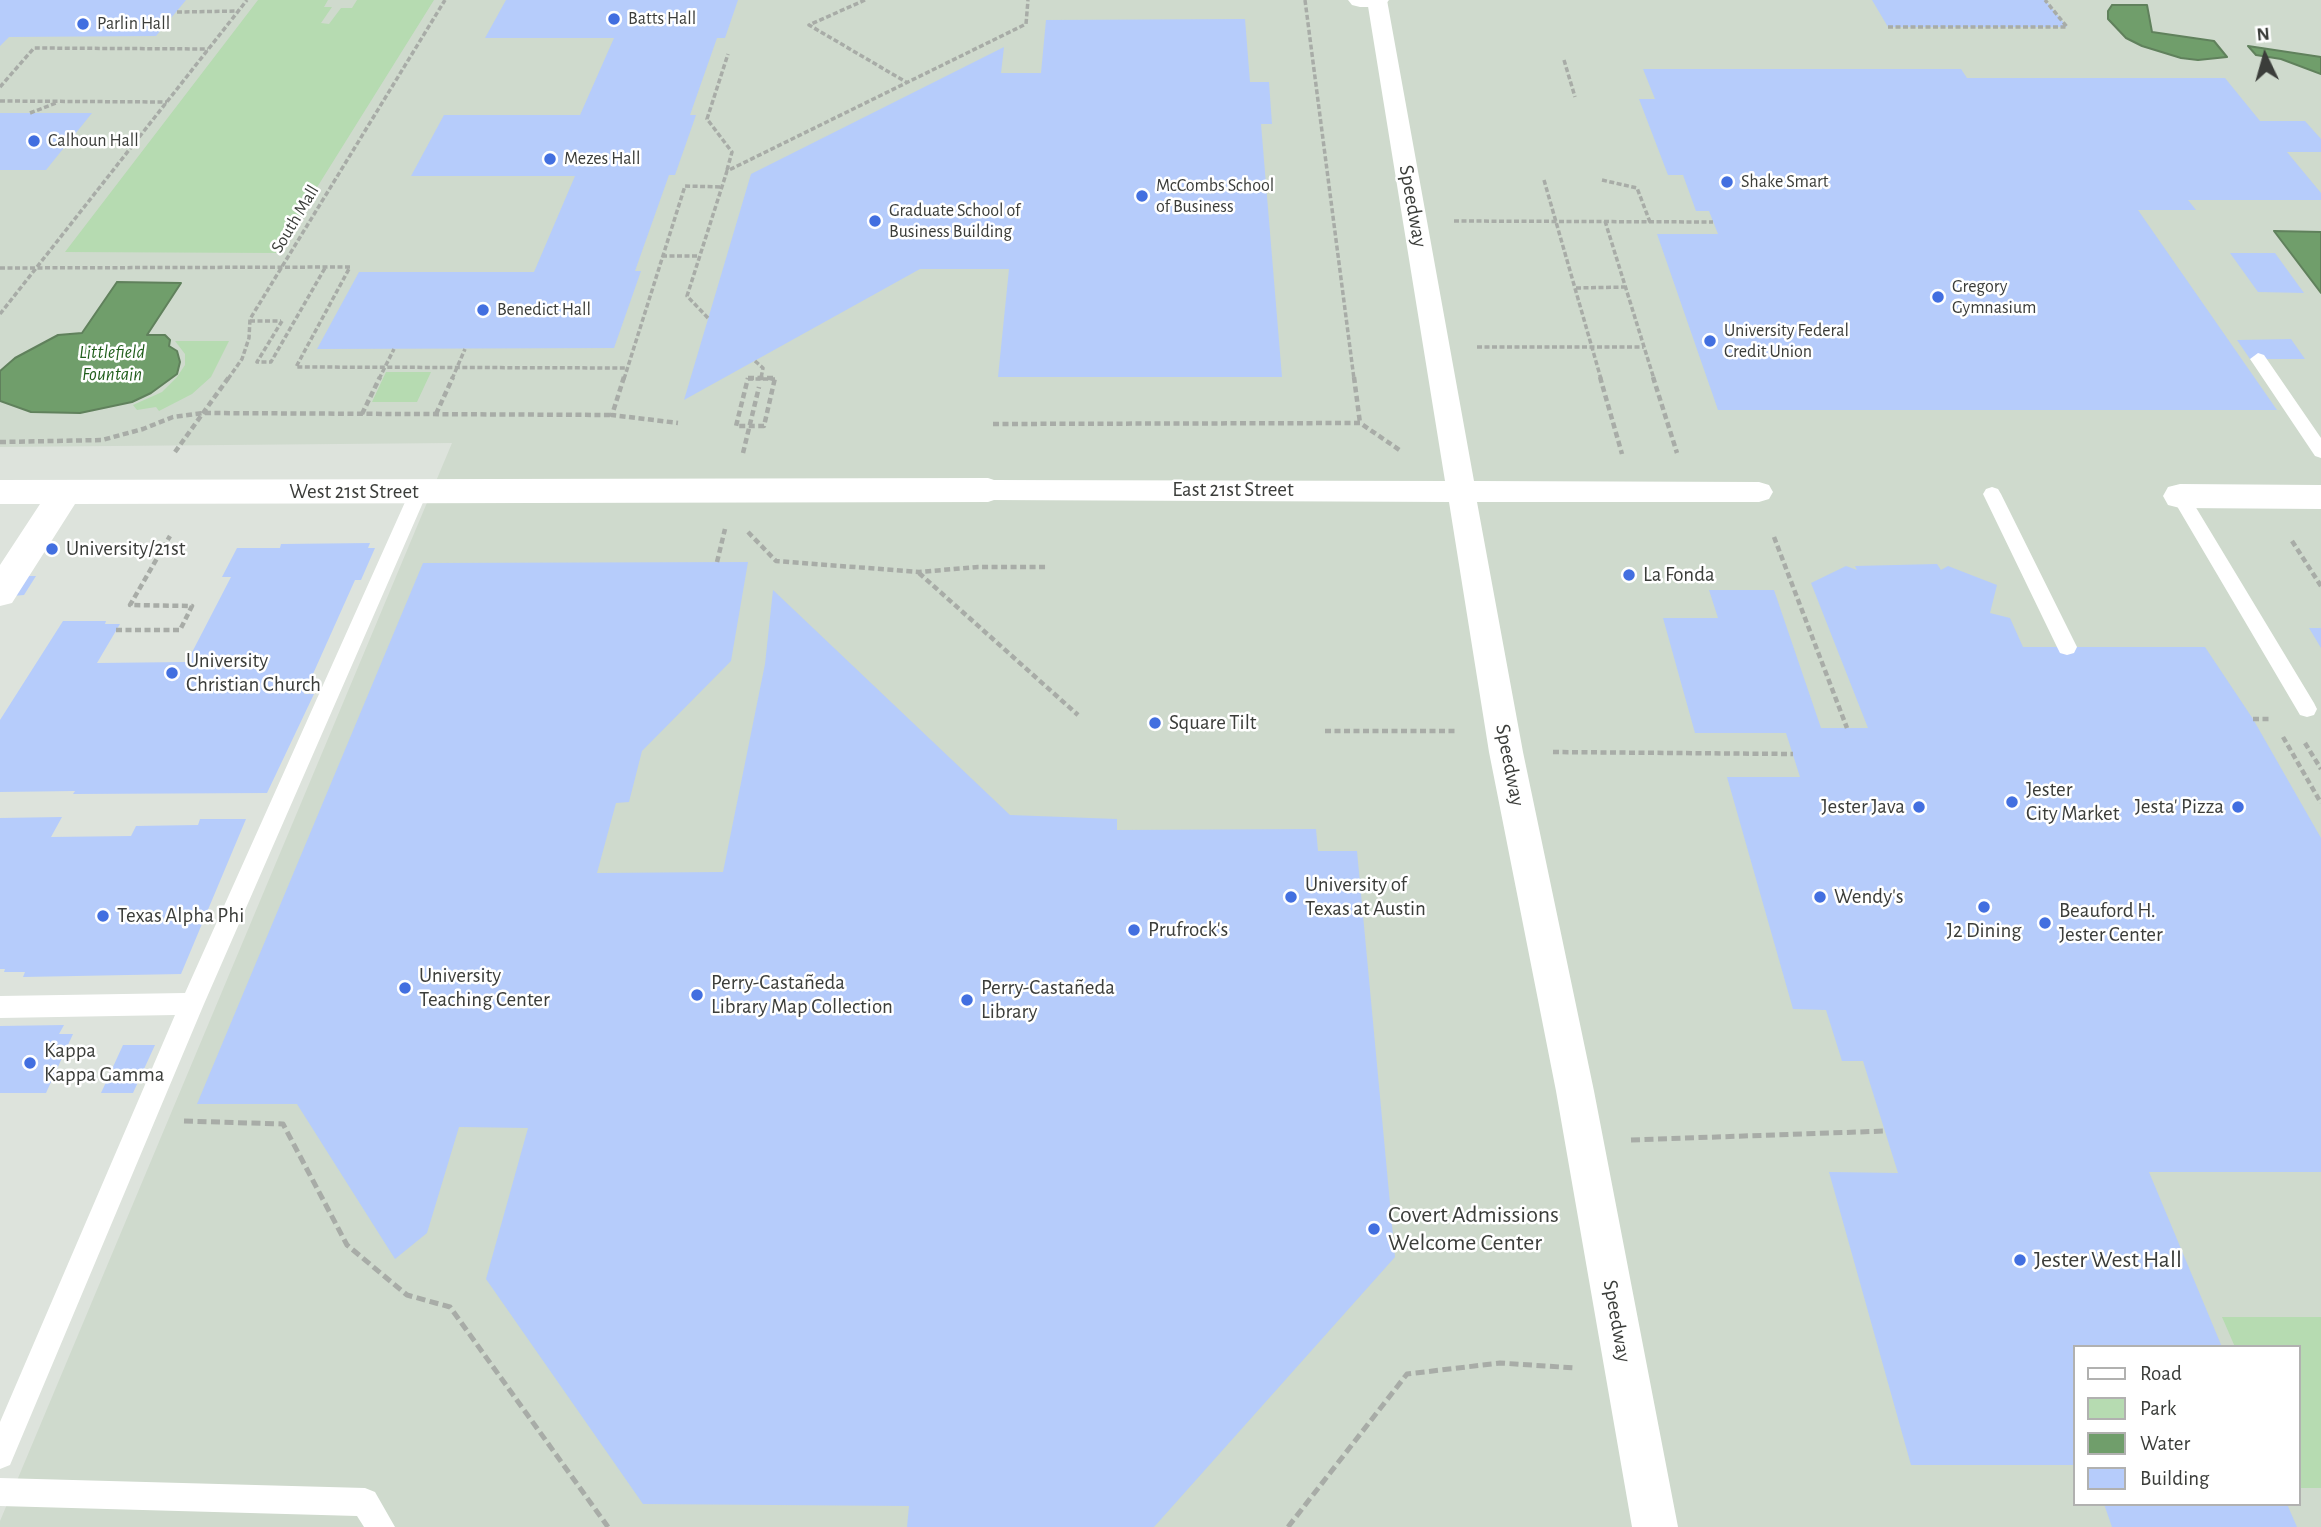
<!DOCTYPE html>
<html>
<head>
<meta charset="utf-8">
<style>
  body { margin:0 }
  #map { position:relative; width:2321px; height:1527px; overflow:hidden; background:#dde3dc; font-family:"Alegreya Sans",sans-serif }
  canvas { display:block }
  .legend { position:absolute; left:2073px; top:1345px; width:228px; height:161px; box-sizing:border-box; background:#fff; border:2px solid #b1b1b0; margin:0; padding:9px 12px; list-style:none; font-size:21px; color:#3b3d3a }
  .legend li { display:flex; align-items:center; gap:14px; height:35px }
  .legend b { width:35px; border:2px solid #b1b1b0 }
  .north { position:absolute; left:2230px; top:21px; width:70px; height:70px; -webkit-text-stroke:5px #fff; paint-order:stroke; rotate:355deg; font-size:19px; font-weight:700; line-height:28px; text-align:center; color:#3b3d3a }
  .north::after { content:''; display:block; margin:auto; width:24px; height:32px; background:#3b3d3a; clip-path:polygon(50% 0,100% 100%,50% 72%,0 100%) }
</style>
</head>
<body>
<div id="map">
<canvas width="2321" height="1527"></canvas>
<ul class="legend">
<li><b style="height:9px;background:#fff"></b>Road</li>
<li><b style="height:19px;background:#b6dbb1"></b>Park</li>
<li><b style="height:19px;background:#709e6b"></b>Water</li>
<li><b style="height:19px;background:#b6ccfb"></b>Building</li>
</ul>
<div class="north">N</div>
</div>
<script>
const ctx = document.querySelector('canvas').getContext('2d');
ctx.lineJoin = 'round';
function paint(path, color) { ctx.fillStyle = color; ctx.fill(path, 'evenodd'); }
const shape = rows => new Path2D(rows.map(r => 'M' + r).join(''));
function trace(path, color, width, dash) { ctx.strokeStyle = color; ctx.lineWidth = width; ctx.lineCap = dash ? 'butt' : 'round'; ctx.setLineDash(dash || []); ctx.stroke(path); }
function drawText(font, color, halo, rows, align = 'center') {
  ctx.font = font + ' "Alegreya Sans",sans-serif'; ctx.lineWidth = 5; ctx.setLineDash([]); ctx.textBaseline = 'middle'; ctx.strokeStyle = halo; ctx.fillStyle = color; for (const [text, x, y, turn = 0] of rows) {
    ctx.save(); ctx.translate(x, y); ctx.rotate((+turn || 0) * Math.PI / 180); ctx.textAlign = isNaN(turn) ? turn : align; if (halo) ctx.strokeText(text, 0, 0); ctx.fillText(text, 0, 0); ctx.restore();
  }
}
const built = shape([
  [0,0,2321,0,2321,1527,0,1527,0,1521,452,443,0,447],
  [2074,1347,2298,1347,2298,1504,2074,1504]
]);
const green = shape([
  [258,0,328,0,324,7,332,7,321,23,329,24,341,8,352,8,357,0,434,0,276,253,65,252],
  [175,341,229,341,211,377,192,394,159,411,156,407,137,410,133,405,162,392,177,377,185,365,185,354],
  [386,372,431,372,417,402,372,402],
  [2222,1317,2321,1317,2321,1488,2298,1488,2298,1347,2235,1347]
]);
const water = shape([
  [2112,5,2147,5,2152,32,2214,41,2227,57,2198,60,2181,58,2142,46,2126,38,2108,19,2108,11,2112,5],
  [2248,46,2321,57,2321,74,2281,59,2256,55,2248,46],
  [2274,231,2321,232,2321,293,2274,231],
  [117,282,181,283,147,335,165,335,170,340,169,346,177,351,180,362,177,374,151,393,132,402,80,413,31,412,0,401,0,371,15,358,58,335,82,333,117,282]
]);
const building = shape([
  [0,0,186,0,156,36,9,37,0,46],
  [506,0,738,0,725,38,717,38,690,115,696,115,675,175,669,175,635,271,641,271,614,348,317,349,359,272,534,272,575,176,411,176,444,115,580,115,614,38,485,38],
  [1872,0,2045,0,2067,27,1888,27],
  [1245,19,1250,82,1269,82,1272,124,1261,124,1282,377,998,377,1009,269,920,269,684,400,751,174,1004,47,1001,73,1041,73,1046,20],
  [1643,69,1961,69,1967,78,2225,78,2260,121,2305,121,2321,139,2321,152,2287,152,2321,193,2321,200,2188,200,2196,210,2138,210,2277,410,1718,410,1657,234,1718,234,1709,211,1696,211,1683,175,1668,175,1639,99,1655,99],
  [0,113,92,113,46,170,0,170],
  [2230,253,2275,253,2304,293,2258,292],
  [2291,339,2305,359,2250,359,2237,340],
  [370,543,368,548,375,548,361,580,355,580,304,694,314,694,267,793,73,794,75,791,0,792,0,720,63,621,106,621,105,624,120,624,97,663,187,662,231,577,222,577,237,548,280,548,281,544],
  [748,562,731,661,642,751,629,802,616,803,597,873,723,872,765,664,773,590,1010,815,1117,819,1117,830,1316,829,1318,851,1357,851,1395,1257,1154,1527,907,1527,909,1506,643,1504,486,1279,528,1128,459,1127,427,1233,395,1259,297,1104,197,1104,423,563],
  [1937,564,1941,570,1948,566,1997,585,1990,613,2010,618,2023,647,2205,647,2253,719,2321,838,2321,1172,2149,1172,2222,1347,2074,1347,2074,1465,1911,1465,1829,1172,1898,1173,1863,1061,1842,1061,1826,1010,1793,1009,1727,777,1800,777,1786,733,1695,733,1663,618,1718,618,1709,590,1774,590,1821,728,1868,728,1811,583,1846,566,1857,570,1855,566],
  [25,576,36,576,24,595,12,596],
  [2309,628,2321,628,2321,648],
  [62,817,51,837,131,836,136,826,198,825,200,819,246,819,181,974,23,977,25,972,4,972,5,969,0,969,0,818],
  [64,1025,59,1034,73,1034,46,1093,0,1093,0,1026],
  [123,1045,155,1045,133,1093,101,1093],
  [2104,1504,2287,1504,2297,1527,2112,1527]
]);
const pathFar2 = shape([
  [865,0,809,25,906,82],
  [1305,0,1354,379],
  [177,12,238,11],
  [1888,27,2067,27,2045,0],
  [1564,60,1575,97],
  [0,87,34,48,208,49],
  [0,101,167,102],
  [30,113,56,103],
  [727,170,732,152,707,119,728,54],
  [1544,180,1601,379],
  [1602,180,1637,188,1650,222],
  [1454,221,1713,222],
  [1605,221,1654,379],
  [662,256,699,256],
  [0,268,350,267,296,367,626,368],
  [1576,288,1625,287],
  [0,314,247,0],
  [708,318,687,296,727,171,1026,24,1028,0],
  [250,321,281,321],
  [282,321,257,362,271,362,325,268],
  [1477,347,1644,347],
  [755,361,763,368,761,378],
  [228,379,242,359,249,338,250,319,445,0],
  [379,379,394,349],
  [452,379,465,349],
  [624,379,685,186,722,187],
  [748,379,775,379]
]);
const pathFar1 = shape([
  [624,377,612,415,678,423],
  [1354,377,1360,423],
  [1600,377,1622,454],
  [1653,377,1677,453],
  [748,378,775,378,764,426,736,426,748,378],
  [362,414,380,377],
  [436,414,453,377],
  [993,424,1360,423,1401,451],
  [0,442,102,440,143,429,173,417,203,413,612,415],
  [175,452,229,377],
  [743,453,759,387],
  [748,532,776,561,919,572,978,567,1047,567],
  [1774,537,1847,728],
  [2292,541,2321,586],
  [717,562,725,529],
  [919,573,1078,715],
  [116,630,180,630,192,606,130,605,170,536],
  [2253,719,2270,719],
  [1325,731,1457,731],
  [2283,737,2321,803],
  [2305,743,2321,769],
  [1553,752,1793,754]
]);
const path = shape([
  [184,1121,283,1124,347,1245,407,1295,450,1307,608,1527],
  [1631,1140,1886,1131],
  [1288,1527,1407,1374,1500,1363,1576,1368]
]);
const service = shape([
  [2258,353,2264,355,2321,438,2321,458,2315,456,2250,359,2258,353],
  [419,484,425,486,428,491,204,1004,10,1465,0,1469,0,1422,175,1015,0,1018,0,996,185,993,410,491,413,486,419,484],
  [1992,487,1998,489,2001,494,2077,647,2074,653,2067,655,2060,653,2057,647,1983,494,1986,489,1992,487],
  [2180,489,2186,491,2314,703,2317,709,2314,715,2307,717,2300,715,2171,496,2174,491,2180,489],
  [0,1478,365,1488,375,1492,395,1527,364,1527,357,1516,0,1506,0,1478]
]);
const pedestrian = shape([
  [1367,0,1387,0,1474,481,1759,482,1769,485,1773,492,1769,499,1759,502,1477,502,1523,752,1594,1091,1678,1527,1632,1527,1556,1091,1489,752,1449,502,988,500,978,497,974,490,978,483,988,480,1445,481,1367,0]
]);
const minor = shape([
  [1348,0,1389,0,1385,5,1377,7,1360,7,1352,5,1348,0],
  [988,478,1000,482,1005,490,1000,498,988,502,75,504,12,603,0,606,0,565,40,504,0,504,0,480,988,478],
  [2180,484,2321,485,2321,509,2180,508,2168,505,2163,496,2168,487,2180,484]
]);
const markers = [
  [614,19,7,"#426fe0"],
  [83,24,7,"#426fe0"],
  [34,141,7,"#426fe0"],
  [550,159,7,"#426fe0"],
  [1727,182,7,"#426fe0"],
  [1142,196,7,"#426fe0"],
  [875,221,7,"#426fe0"],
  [1938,297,7,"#426fe0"],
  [483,310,7,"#426fe0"],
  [1710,341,7,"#426fe0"],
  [52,549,7,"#426fe0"],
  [1629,575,7,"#426fe0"],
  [172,673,7,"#426fe0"],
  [1155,723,7,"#426fe0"],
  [2012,802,7,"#426fe0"],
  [1919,807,7,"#426fe0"],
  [2238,807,7,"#426fe0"],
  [1291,897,7,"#426fe0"],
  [1820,897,7,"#426fe0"],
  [1984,907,7,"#426fe0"],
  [103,916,7,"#426fe0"],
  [2045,923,7,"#426fe0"],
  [1134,930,7,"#426fe0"],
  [405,988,7,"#426fe0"],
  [697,995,7,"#426fe0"],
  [967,1000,7,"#426fe0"],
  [30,1063,7,"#426fe0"],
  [1374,1229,7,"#426fe0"],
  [2020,1260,7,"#426fe0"]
];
const farPoinames = [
  ["Batts Hall",628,19],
  ["Parlin Hall",97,24],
  ["Calhoun Hall",48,141],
  ["Mezes Hall",564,159],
  ["Shake Smart",1741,182],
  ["McCombs School",1156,186],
  ["of Business",1156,207],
  ["Graduate School of",889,211],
  ["Business Building",889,232],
  ["Gregory",1952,287],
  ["Gymnasium",1952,308],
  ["Benedict Hall",497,310],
  ["University Federal",1724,331],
  ["Credit Union",1724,352]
];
const farStreetnames = [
  ["South Mall",295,219,-59]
];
const farWaternames = [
  ["Littlefield",112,352],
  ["Fountain",112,374]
];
const streetNames = [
  ["Speedway",1413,206,80],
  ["East 21st Street",1233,490],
  ["West 21st Street",354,492],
  ["Speedway",1510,765,79],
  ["Speedway",1617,1321,80]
];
const poiNames = [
  ["University/21st",66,549],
  ["La Fonda",1643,575],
  ["University",186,661],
  ["Christian Church",186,685],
  ["Square Tilt",1169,723],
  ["Jester",2026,790],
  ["City Market",2026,814],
  ["Jester Java",1905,807,"right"],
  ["Jesta' Pizza",2224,807,"right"],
  ["University of",1305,885],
  ["Texas at Austin",1305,909],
  ["Wendy's",1834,897],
  ["Beauford H.",2059,911],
  ["Jester Center",2059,935],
  ["Texas Alpha Phi",117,916],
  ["Prufrock's",1148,930],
  ["J2 Dining",1984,931,"center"],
  ["University",419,976],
  ["Teaching Center",419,1000],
  ["Perry-Castañeda",711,983],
  ["Library Map Collection",711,1007],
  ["Perry-Castañeda",981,988],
  ["Library",981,1012],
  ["Kappa",44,1051],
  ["Kappa Gamma",44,1075]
];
const nearPoinames = [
  ["Covert Admissions",1388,1215],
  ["Welcome Center",1388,1243],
  ["Jester West Hall",2034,1260]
];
paint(built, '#cfdacd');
paint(green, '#b6dbb1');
paint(water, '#709e6b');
trace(water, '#60815c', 2);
paint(building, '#b6ccfb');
trace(pathFar2, '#a8aca7', 3.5, [5, 2.5]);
trace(pathFar1, '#a8aca7', 4.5, [6, 3.5]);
trace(path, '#a8aca7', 5, [9, 4.5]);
paint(service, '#fff');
paint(pedestrian, '#fff');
paint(minor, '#fff');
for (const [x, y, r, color] of markers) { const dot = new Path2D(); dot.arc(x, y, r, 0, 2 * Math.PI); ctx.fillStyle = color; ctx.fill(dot); trace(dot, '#fff', 2.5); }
drawText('18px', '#3b3d3a', '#fff', farPoinames, 'left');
drawText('18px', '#3b3d3a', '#fff', farStreetnames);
drawText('italic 19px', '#215f1c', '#fff', farWaternames);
drawText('21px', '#3b3d3a', '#fff', streetNames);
drawText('21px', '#3b3d3a', '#fff', poiNames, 'left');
drawText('24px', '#3b3d3a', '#fff', nearPoinames, 'left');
</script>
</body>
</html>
